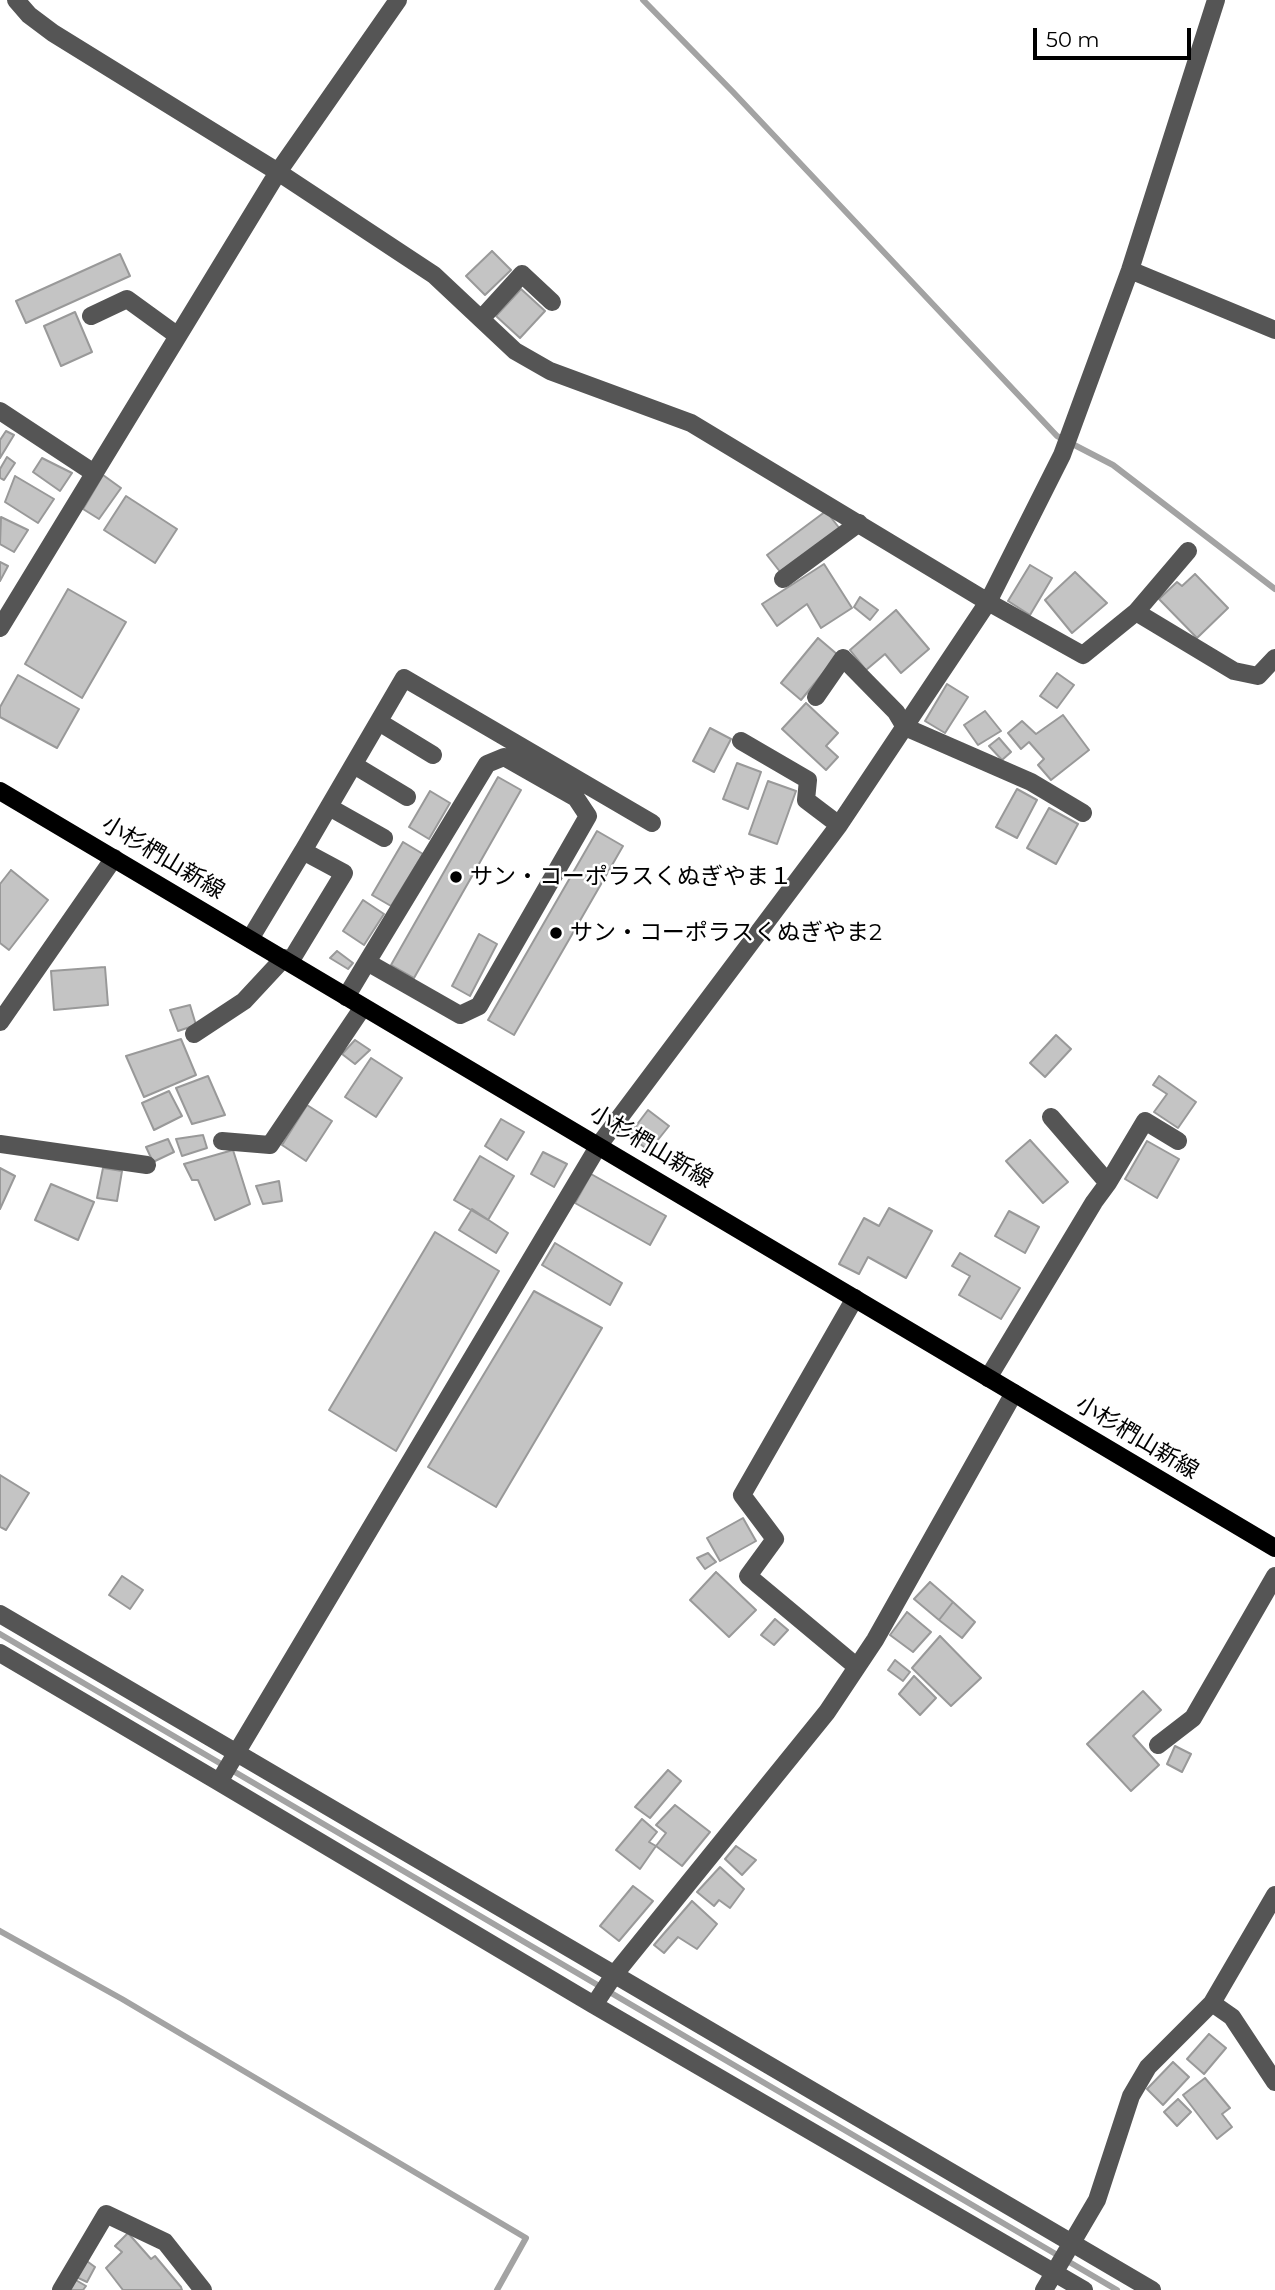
<!DOCTYPE html>
<html>
<head>
<meta charset="utf-8">
<style>
  body { margin:0 }
  #map { position:relative; width:1275px; height:2290px; overflow:hidden; background:#fff; font-family:Montserrat,sans-serif }
  canvas { display:block }
  .scale { position:absolute; left:1033px; top:28px; width:158px; height:32px; box-sizing:border-box; border:4px solid #000; border-top:0; padding-left:9px; font-size:21px; line-height:24px; white-space:nowrap; color:#000; -webkit-text-stroke:5px #fff; paint-order:stroke }
</style>
</head>
<body>
<div id="map">
<canvas width="1275" height="2290"></canvas>
<div class="scale">50 m</div>
</div>
<script>
const ctx = document.querySelector('canvas').getContext('2d');
ctx.lineJoin = 'round';
const shape = rows => new Path2D(rows.map(r => 'M' + r).join(''));
function trace(path, color, width, dash) { ctx.strokeStyle = color; ctx.lineWidth = width; ctx.lineCap = dash ? 'butt' : 'round'; ctx.setLineDash(dash || []); ctx.stroke(path); }
function paint(path, color) { ctx.fillStyle = color; ctx.fill(path, 'evenodd'); }
function drawText(font, color, halo, rows, align = 'center') {
  ctx.font = font + ' Montserrat,"Noto Sans JP",sans-serif'; ctx.lineWidth = 5; ctx.setLineDash([]); ctx.textBaseline = 'middle'; ctx.strokeStyle = halo; ctx.fillStyle = color; for (const [text, x, y, turn = 0] of rows) {
    ctx.save(); ctx.translate(x, y); ctx.rotate((+turn || 0) * Math.PI / 180); ctx.textAlign = isNaN(turn) ? turn : align; if (halo) ctx.strokeText(text, 0, 0); ctx.fillText(text, 0, 0); ctx.restore();
  }
}
const stream = shape([
  [643,0,733,92,1057,436,1113,465,1275,589],
  [0,1634,1117,2290],
  [0,1931,122,1999,526,2238,497,2290]
]);
const building = shape([
  [492,251,511,270,485,295,466,276,492,251],
  [120,254,130,276,26,323,16,301,120,254],
  [521,289,545,311,520,338,496,316,521,289],
  [75,312,92,352,61,366,44,326,75,312],
  [6,431,14,435,0,458,0,440,6,431],
  [7,457,15,463,4,480,0,478,0,469,7,457],
  [42,458,72,473,60,491,33,472,42,458],
  [103,475,121,488,99,519,83,509,103,475],
  [15,476,54,499,38,523,5,502,15,476],
  [126,496,177,529,155,563,104,530,126,496],
  [826,511,840,529,781,573,767,555,826,511],
  [1,517,28,530,14,552,0,544,1,517],
  [0,562,8,566,0,581,0,562],
  [824,564,852,608,821,628,807,604,777,626,762,604,824,564],
  [1030,565,1052,578,1030,615,1008,601,1030,565],
  [1075,572,1107,603,1072,633,1045,600,1075,572],
  [1195,574,1228,608,1197,638,1159,599,1177,582,1182,586,1195,574],
  [68,589,126,622,82,698,25,664,68,589],
  [860,597,878,610,870,620,854,607,860,597],
  [896,610,929,649,901,673,885,654,866,670,850,650,896,610],
  [818,638,838,655,801,700,781,683,818,638],
  [1057,673,1074,685,1057,708,1040,696,1057,673],
  [18,675,79,709,57,748,0,717,0,707,18,675],
  [947,684,968,697,945,733,925,721,947,684],
  [806,703,838,733,826,746,838,757,826,770,782,729,806,703],
  [985,711,1001,731,978,745,964,725,985,711],
  [1063,715,1089,750,1051,780,1038,765,1044,759,1029,742,1021,749,1008,733,1022,721,1036,734,1063,715],
  [710,728,731,739,714,772,693,761,710,728],
  [999,738,1011,752,1002,760,989,746,999,738],
  [737,763,761,772,748,809,723,799,737,763],
  [498,777,521,790,414,978,391,965,498,777],
  [768,781,796,791,777,844,749,834,768,781],
  [1017,789,1037,800,1017,838,996,827,1017,789],
  [430,791,450,803,429,839,409,827,430,791],
  [1049,808,1078,824,1056,864,1027,848,1049,808],
  [597,831,623,846,514,1035,488,1020,597,831],
  [403,842,423,854,391,906,372,895,403,842],
  [11,870,48,900,9,950,0,943,0,884,11,870],
  [363,900,384,914,364,945,343,931,363,900],
  [479,934,497,944,470,996,452,986,479,934],
  [337,951,353,963,348,969,330,958,337,951],
  [105,967,108,1005,54,1010,51,971,105,967],
  [190,1005,196,1025,178,1031,170,1010,190,1005],
  [1056,1035,1071,1049,1045,1077,1030,1063,1056,1035],
  [181,1039,196,1075,144,1097,126,1056,181,1039],
  [355,1040,370,1050,355,1064,342,1054,355,1040],
  [371,1058,402,1078,376,1117,345,1097,371,1058],
  [208,1076,225,1115,192,1124,176,1088,208,1076],
  [1159,1076,1196,1102,1178,1128,1154,1112,1167,1094,1153,1085,1159,1076],
  [169,1091,182,1116,154,1130,142,1103,169,1091],
  [307,1105,332,1121,306,1161,282,1145,307,1105],
  [648,1110,669,1126,649,1151,629,1135,648,1110],
  [501,1119,524,1132,507,1160,485,1146,501,1119],
  [203,1135,207,1148,182,1156,176,1139,203,1135],
  [168,1139,174,1152,153,1162,146,1147,168,1139],
  [1030,1140,1068,1182,1043,1203,1006,1161,1030,1140],
  [1147,1141,1179,1159,1157,1198,1125,1179,1147,1141],
  [233,1150,250,1204,215,1220,198,1180,192,1180,184,1164,233,1150],
  [543,1152,567,1164,554,1187,531,1174,543,1152],
  [480,1156,514,1176,488,1220,454,1200,480,1156],
  [0,1168,15,1176,0,1209,0,1168],
  [103,1168,122,1171,117,1201,97,1198,103,1168],
  [591,1174,666,1216,650,1245,575,1203,591,1174],
  [279,1181,282,1201,263,1204,256,1186,279,1181],
  [51,1184,94,1202,78,1240,35,1220,51,1184],
  [889,1208,932,1231,906,1278,868,1257,859,1274,839,1264,864,1218,879,1226,889,1208],
  [472,1209,508,1233,496,1253,459,1230,472,1209],
  [1009,1211,1039,1227,1025,1253,995,1236,1009,1211],
  [435,1232,499,1271,396,1451,329,1410,435,1232],
  [555,1243,622,1283,610,1305,542,1265,555,1243],
  [960,1253,1020,1288,1001,1319,959,1295,970,1276,952,1266,960,1253],
  [534,1291,602,1328,496,1507,428,1467,534,1291],
  [0,1475,29,1493,6,1530,0,1527,0,1475],
  [743,1518,756,1541,720,1561,707,1538,743,1518],
  [708,1553,716,1562,705,1569,697,1558,708,1553],
  [716,1572,756,1610,729,1637,690,1600,716,1572],
  [122,1576,143,1590,130,1609,109,1595,122,1576],
  [930,1582,953,1602,939,1620,914,1599,930,1582],
  [953,1602,975,1622,962,1638,939,1620,953,1602],
  [907,1612,931,1632,913,1652,890,1635,907,1612],
  [775,1619,788,1630,774,1645,761,1635,775,1619],
  [940,1636,981,1678,951,1706,912,1668,940,1636],
  [895,1660,910,1672,903,1681,888,1670,895,1660],
  [914,1676,936,1698,920,1715,899,1694,914,1676],
  [1143,1691,1161,1710,1133,1736,1159,1765,1131,1791,1087,1744,1143,1691],
  [1175,1746,1191,1754,1182,1772,1167,1764,1175,1746],
  [668,1770,681,1781,650,1818,635,1807,668,1770],
  [675,1805,710,1832,682,1866,656,1846,666,1833,656,1825,675,1805],
  [642,1819,657,1832,649,1842,656,1846,640,1869,616,1850,642,1819],
  [736,1846,756,1860,742,1875,725,1859,736,1846],
  [720,1867,744,1889,730,1908,719,1900,714,1906,697,1892,720,1867],
  [633,1886,653,1901,619,1941,600,1926,633,1886],
  [692,1901,717,1924,697,1949,678,1937,664,1953,654,1945,692,1901],
  [1209,2034,1226,2048,1204,2074,1187,2059,1209,2034],
  [1173,2062,1189,2077,1163,2105,1147,2089,1173,2062],
  [1205,2078,1230,2108,1222,2114,1232,2127,1217,2139,1183,2095,1205,2078],
  [1178,2099,1191,2112,1177,2126,1164,2112,1178,2099],
  [128,2233,151,2259,155,2256,181,2287,182,2290,123,2290,106,2268,122,2252,115,2246,128,2233],
  [84,2259,95,2267,87,2282,74,2276,84,2259],
  [74,2279,86,2286,83,2290,67,2290,74,2279]
]);
const minor = shape([
  [16,0,29,15,53,33,278,172,434,275,515,351,550,371,691,423,988,602,1083,655,1136,612,1234,671,1258,676,1275,658],
  [1130,270,1275,330],
  [91,316,127,299,178,336],
  [481,319,522,274,552,302],
  [0,411,94,473],
  [783,579,859,523],
  [1136,612,1188,551],
  [0,628,278,172,398,0],
  [816,697,843,658,896,712,905,727,1031,782,1083,813],
  [379,722,433,755],
  [741,741,808,780,806,800,839,825],
  [354,765,407,797],
  [329,807,384,838],
  [303,851,404,678,652,823],
  [250,939,303,851,344,873,290,962],
  [346,997,367,962,487,764,504,757,576,798,588,816,479,1006,460,1015,367,962],
  [0,1022,114,858],
  [194,1034,244,1001,284,958],
  [222,1141,270,1145,363,1007],
  [0,1144,147,1165],
  [1108,1183,1145,1121,1178,1141],
  [855,1298,742,1495,775,1539,748,1576,857,1667],
  [988,1378,1094,1202,1108,1183,1051,1117],
  [1014,1393,875,1640,827,1712,614,1975,594,2005,1084,2290],
  [0,1614,1152,2290],
  [0,1653,219,1782],
  [1158,1745,1193,1718,1275,1576],
  [1212,2003,1232,2017,1275,2082],
  [594,2005,219,1782,599,1145,839,825,988,602,1062,455,1130,270,1216,0],
  [61,2290,106,2214,165,2242,203,2290],
  [1044,2290,1097,2200,1131,2096,1148,2067,1212,2003,1275,1895]
]);
const major = shape([
  [0,791,1275,1548]
]);
const markers = [
  [456,877,7,"#000"],
  [556,933,7,"#000"]
];
const streetNames = [
  ["小杉椚山新線",163,858,31],
  ["小杉椚山新線",651,1147,31],
  ["小杉椚山新線",1137,1438,31]
];
const poiNames = [
  ["サン・コーポラスくぬぎやま１",470,877],
  ["サン・コーポラスくぬぎやま2",570,933]
];
trace(stream, '#a3a3a3', 6);
paint(building, '#c4c4c4');
trace(building, '#999', 2);
trace(minor, '#555', 18);
trace(major, '#000', 18);
for (const [x, y, r, color] of markers) { const dot = new Path2D(); dot.arc(x, y, r, 0, 2 * Math.PI); ctx.fillStyle = color; ctx.fill(dot); trace(dot, '#fff', 2.5); }
drawText('23px', '#000', '#fff', streetNames);
drawText('23px', '#000', '#fff', poiNames, 'left');
</script>
</body>
</html>
